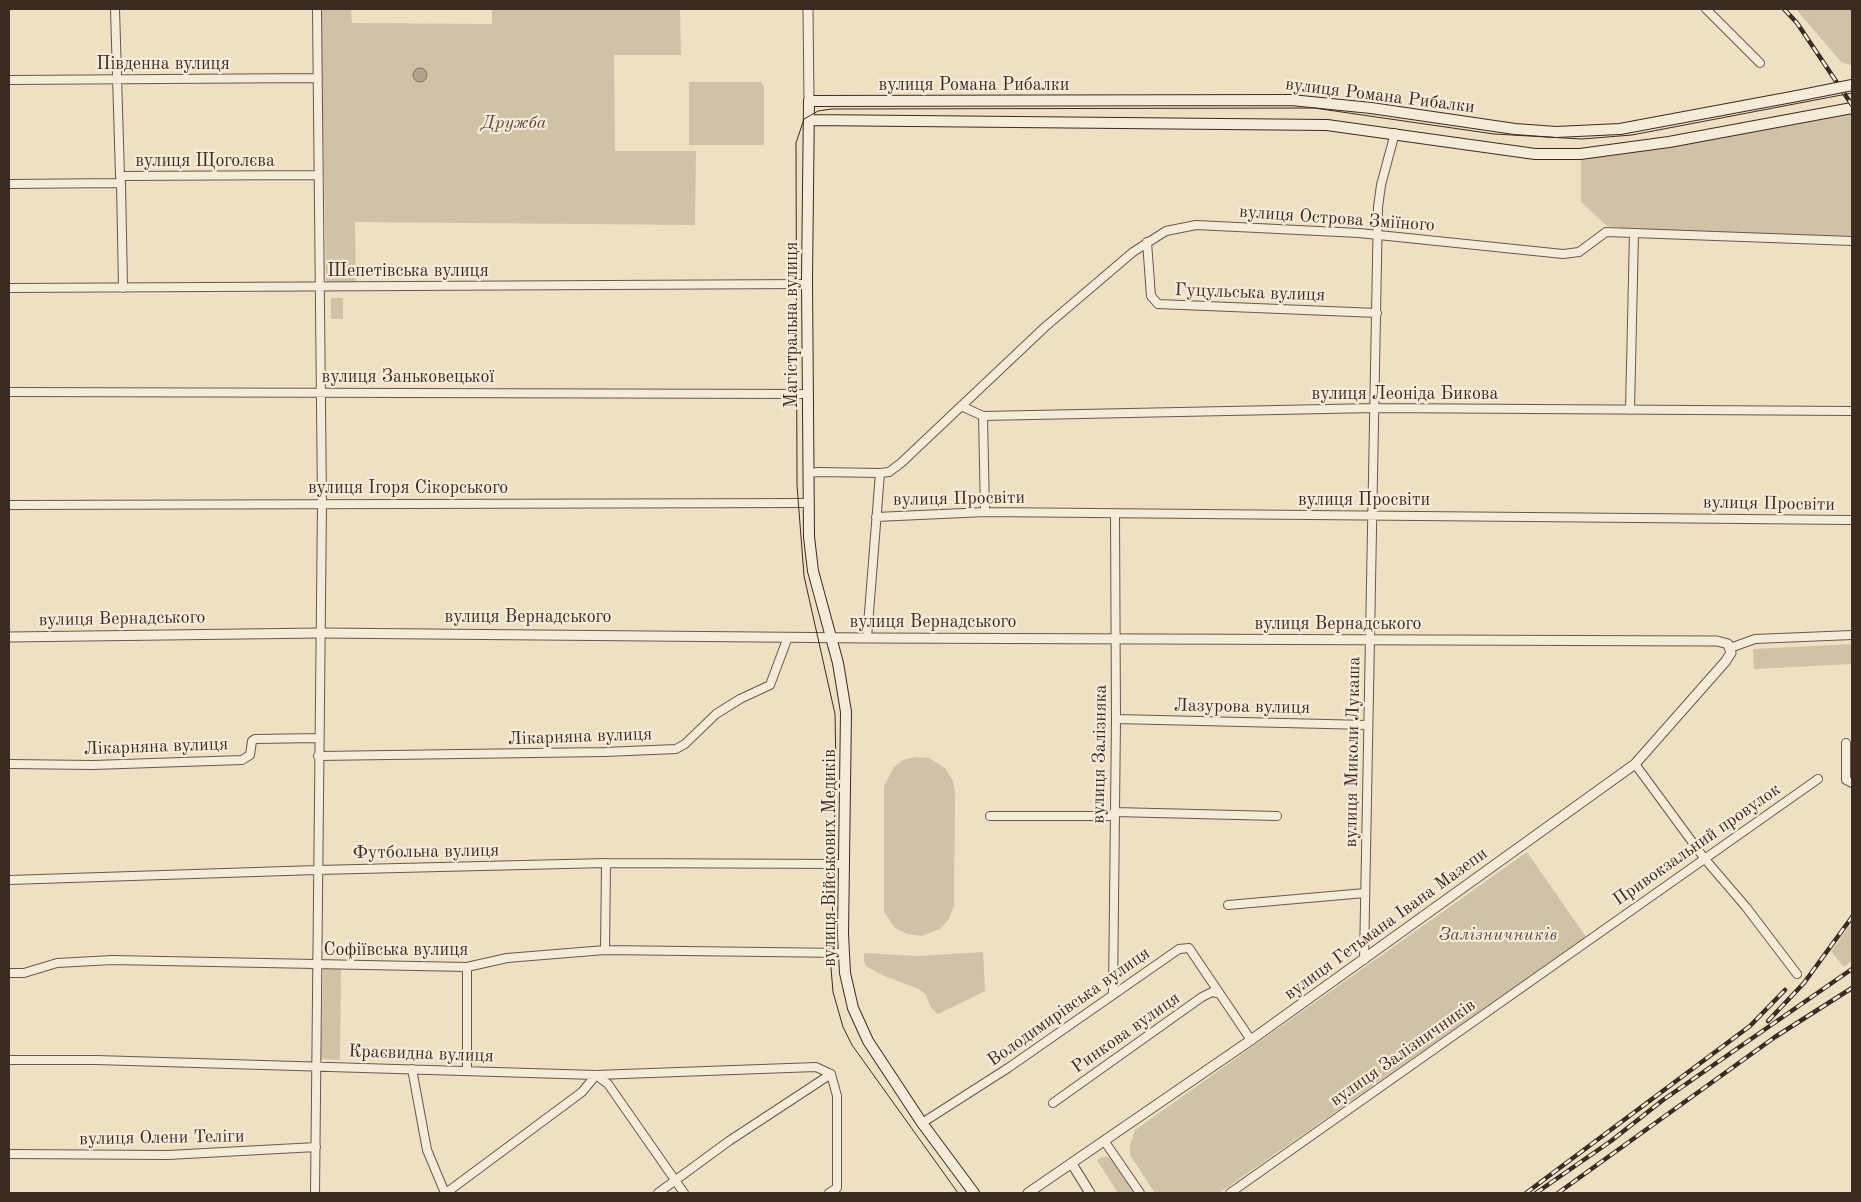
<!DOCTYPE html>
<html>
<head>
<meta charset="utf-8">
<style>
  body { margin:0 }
  #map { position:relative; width:1861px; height:1202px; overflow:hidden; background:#eee1c3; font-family:"Old Standard TT",serif }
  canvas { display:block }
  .frame { position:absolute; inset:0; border:10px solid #3d2a21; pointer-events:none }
</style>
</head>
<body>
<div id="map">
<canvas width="1861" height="1202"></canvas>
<div class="frame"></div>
</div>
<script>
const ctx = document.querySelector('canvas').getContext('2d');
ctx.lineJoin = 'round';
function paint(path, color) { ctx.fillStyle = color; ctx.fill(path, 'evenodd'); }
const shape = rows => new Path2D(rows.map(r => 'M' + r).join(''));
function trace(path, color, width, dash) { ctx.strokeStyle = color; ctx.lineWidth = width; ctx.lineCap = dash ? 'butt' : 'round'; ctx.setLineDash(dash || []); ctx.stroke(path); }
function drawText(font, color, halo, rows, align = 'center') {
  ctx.font = font + ' "Old Standard TT",serif'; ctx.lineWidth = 4.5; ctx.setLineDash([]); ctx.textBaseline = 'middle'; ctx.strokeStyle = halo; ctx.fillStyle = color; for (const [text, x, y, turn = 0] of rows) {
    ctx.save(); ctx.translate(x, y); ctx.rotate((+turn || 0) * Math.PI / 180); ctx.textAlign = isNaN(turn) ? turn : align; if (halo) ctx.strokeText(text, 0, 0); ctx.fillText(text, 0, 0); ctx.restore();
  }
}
const green = shape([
  [325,9,351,9,352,23,492,24,492,9,680,9,681,55,614,55,615,151,696,151,695,225,355,222,356,284,331,284,326,281,321,12],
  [1796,9,1852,9,1852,66,1841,62],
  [689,82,761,82,764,87,764,145,689,145],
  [1852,112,1852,238,1634,229,1607,226,1581,202,1581,157],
  [331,298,343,298,343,319,331,319],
  [1852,644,1852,664,1754,669,1753,649],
  [915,757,929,758,945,768,953,781,955,793,954,906,949,919,940,929,921,936,907,934,895,928,884,912,884,786,894,767,903,760],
  [1527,852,1586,937,1219,1193,1155,1193,1130,1155,1130,1145,1135,1130],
  [1850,925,1852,928,1852,961,1844,967,1831,951],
  [983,952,985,991,938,1014,931,1008,926,995,919,989,882,975,866,966,864,961,864,953,918,956],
  [323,968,341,969,340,1060,321,1059],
  [1103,1157,1109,1157,1115,1163,1135,1193,1118,1193,1097,1160]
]);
const water = shape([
  '413 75a7 7 0 1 1 14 0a7 7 0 1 1-14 0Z'
]);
const minor = shape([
  [115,9,120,176],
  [1706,9,1760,63],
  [9,80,318,78],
  [121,183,123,288],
  [9,184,121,183,120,176,318,175],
  [1147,242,1151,296,1158,304,1377,313],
  [9,288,807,284],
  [9,392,808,394],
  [961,406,983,416,1375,408,1852,411],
  [1630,410,1634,233],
  [983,416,985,512],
  [808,473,819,472,880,473],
  [9,505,808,503],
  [876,517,985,512,1852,520],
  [867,638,880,473,889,472,901,463,1045,327,1133,252,1166,231,1196,225,1359,233,1563,254,1579,252,1606,232,1852,241],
  [1730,648,1755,639,1852,635],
  [1116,719,1368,725],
  [1846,743,1846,780,1852,783],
  [318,756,605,752,676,749,685,744,716,714,740,699,770,685,788,637],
  [9,764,93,765,242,760,250,755,252,741,255,739,318,738],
  [1635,764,1704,858,1746,907,1797,974],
  [1114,812,1277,816],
  [990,816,1114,816],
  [9,880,317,870,606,863,844,864],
  [1228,905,1365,893],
  [605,950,606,863],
  [1364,960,1378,207,1381,185,1395,133],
  [9,973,24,973,57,963,112,960,467,967,507,958,605,950,844,953],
  [1113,994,1116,719,1115,514],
  [9,1060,96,1060,596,1075,816,1067,831,1074],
  [412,1069,427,1150,445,1193],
  [467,1071,467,967],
  [1053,1103,1202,997,1212,992,1217,993],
  [922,1123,1008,1068,1179,949,1189,948,1251,1040],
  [1105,1142,1140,1193],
  [9,1154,168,1155,316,1147],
  [315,1193,322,503,317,9],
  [446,1193,582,1092,596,1075,608,1084,684,1193],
  [658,1193,729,1141,831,1074],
  [829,1193,837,1188,837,1096,831,1074],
  [1230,1193,1818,779]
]);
const tertiary = shape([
  [808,9,809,101],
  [9,637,320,633,867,638,1717,641,1728,644,1731,653,1725,662,1635,764,1251,1040,1028,1193],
  [1072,1164,1090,1193]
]);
const secondary = shape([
  [809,120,1327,125,1535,154,1580,154,1669,142,1852,108],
  [974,1193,922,1123,868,1041,853,1008,845,973,843,934,846,712,838,663,813,571,809,537,807,279,809,101,1291,100,1371,108,1515,129,1556,132,1620,129,1797,96]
]);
const tram = shape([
  [958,1193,852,1045,843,1027,833,992,831,968,836,768,835,714,804,576,797,485,796,143,804,119,818,111,832,109,1314,108,1494,134,1582,139,1632,135,1852,93]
]);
const rail = shape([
  [1784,9,1797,23,1852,105],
  [1768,1021,1804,983,1852,917],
  [1526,1193,1750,1026,1785,990],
  [1536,1193,1611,1141,1663,1100,1852,969],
  [1558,1193,1775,1037,1852,988]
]);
const secondaryBridge = shape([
  [1797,96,1852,85]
]);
const streetNames = [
  ["Південна вулиця",163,64],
  ["вулиця Романа Рибалки",974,85],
  ["вулиця Романа Рибалки",1380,96,7],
  ["вулиця Щоголєва",205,161],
  ["вулиця Острова Зміїного",1337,219,4],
  ["Шепетівська вулиця",408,271],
  ["Гуцульська вулиця",1250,293,2],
  ["Магістральна вулиця",792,325,-90],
  ["вулиця Заньковецької",408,377],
  ["вулиця Леоніда Бикова",1405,394],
  ["вулиця Ігоря Сікорського",408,488],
  ["вулиця Просвіти",959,499,-1],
  ["вулиця Просвіти",1364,500],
  ["вулиця Просвіти",1769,504,1],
  ["вулиця Вернадського",528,617],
  ["вулиця Вернадського",122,619,-1],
  ["вулиця Вернадського",933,622],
  ["вулиця Вернадського",1338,624],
  ["Лазурова вулиця",1242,707,1],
  ["Лікарняна вулиця",580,737,-2],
  ["Лікарняна вулиця",156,747,-2],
  ["вулиця Миколи Лукаша",1353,752,-89],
  ["вулиця Залізняка",1100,754,-89],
  ["Привокзальний провулок",1697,845,-35],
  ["Футбольна вулиця",426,852,-1],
  ["вулиця Військових Медиків",830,858,-90],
  ["вулиця Гетьмана Івана Мазепи",1386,924,-36],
  ["Софіївська вулиця",396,950],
  ["Володимирівська вулиця",1069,1007,-35],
  ["Ринкова вулиця",1126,1033,-35],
  ["вулиця Залізничників",1403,1053,-35],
  ["Краєвидна вулиця",421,1054,2],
  ["вулиця Олени Теліги",162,1138,-1]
];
const parkNames = [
  ["Дружба",514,123],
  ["Залізничників",1498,935]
];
paint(green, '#d0c2a7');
paint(water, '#b2a38c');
trace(water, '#837361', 1);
trace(minor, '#69584a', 10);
trace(tertiary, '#69584a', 11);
trace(secondary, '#3d2a21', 12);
trace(minor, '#f4ecd8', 8);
trace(tertiary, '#f4ecd8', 9);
trace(secondary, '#f4ecd8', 10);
trace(tram, '#3d2a21', 1);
trace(rail, '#3d2a21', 4.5);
trace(rail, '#f4ecd8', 2.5, [8]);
trace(secondaryBridge, '#3d2a21', 12, []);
trace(secondaryBridge, '#f4ecd8', 10);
drawText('18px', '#3d2a21', '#f4ecd8', streetNames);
drawText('italic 18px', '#5a483c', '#f4ecd8', parkNames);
</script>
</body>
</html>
